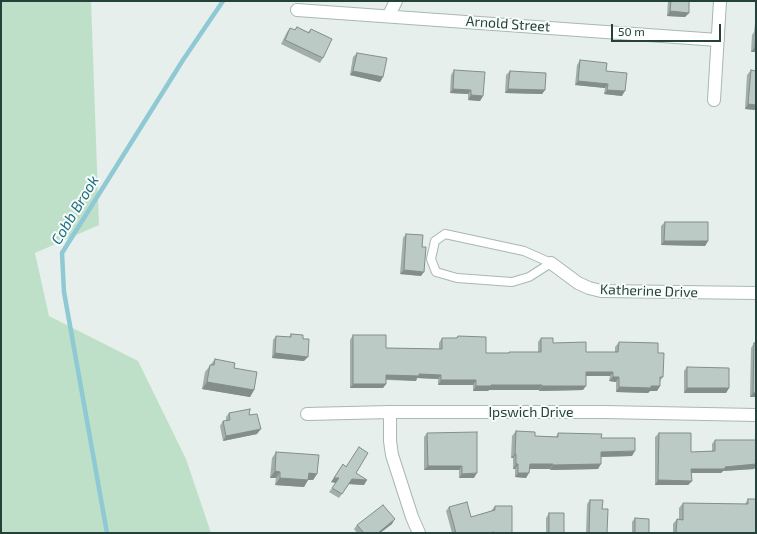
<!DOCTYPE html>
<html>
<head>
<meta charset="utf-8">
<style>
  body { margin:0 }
  #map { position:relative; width:757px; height:534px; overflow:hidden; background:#e6efeb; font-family:"Exo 2",sans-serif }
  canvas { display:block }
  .frame { position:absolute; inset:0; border:2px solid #24423a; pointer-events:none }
  .scale { position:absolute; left:611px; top:24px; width:110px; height:18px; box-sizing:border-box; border:2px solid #24423a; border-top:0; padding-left:5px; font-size:12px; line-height:14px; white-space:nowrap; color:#24423a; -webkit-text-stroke:3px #f7fbf9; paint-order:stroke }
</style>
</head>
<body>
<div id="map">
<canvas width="757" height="534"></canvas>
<div class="frame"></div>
<div class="scale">50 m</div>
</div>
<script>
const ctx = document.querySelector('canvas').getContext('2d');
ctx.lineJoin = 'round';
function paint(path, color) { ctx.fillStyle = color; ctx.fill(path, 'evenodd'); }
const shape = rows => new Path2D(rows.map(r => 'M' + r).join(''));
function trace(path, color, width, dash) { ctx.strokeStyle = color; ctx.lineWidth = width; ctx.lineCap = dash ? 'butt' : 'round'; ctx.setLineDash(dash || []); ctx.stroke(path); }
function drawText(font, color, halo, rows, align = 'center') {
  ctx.font = font + ' "Exo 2",sans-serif'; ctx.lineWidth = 4; ctx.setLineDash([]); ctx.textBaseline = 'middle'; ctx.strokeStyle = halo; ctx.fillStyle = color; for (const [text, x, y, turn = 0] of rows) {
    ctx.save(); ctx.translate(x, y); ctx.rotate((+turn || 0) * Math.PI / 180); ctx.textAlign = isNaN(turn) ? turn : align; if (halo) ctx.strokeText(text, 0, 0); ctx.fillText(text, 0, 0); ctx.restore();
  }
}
const green = shape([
  [1,1,91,1,99,225,35,253,49,316,138,361,186,459,211,533,1,533]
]);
const stream = shape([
  [107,533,64,292,62,253,183,60,223,1]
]);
const lane = shape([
  [445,234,524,251,551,263,529,277,512,282,457,278,436,272,431,259,435,241,445,234]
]);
const street = shape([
  [297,10,718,40],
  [389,15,396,1],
  [714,100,720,1],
  [551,263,578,283,589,288,601,291,756,293],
  [390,412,390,441,392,455,412,517,419,533],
  [307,414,390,412,604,412,756,415]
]);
const wall = shape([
  [668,1,689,1,689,13,685,17,667,16],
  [756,14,756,52,751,52,752,35,754,32],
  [297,27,308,32,311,29,323,58,320,63,281,44,287,32,290,28,294,30],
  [357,53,383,77,380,82,350,75,353,57],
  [580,60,606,71,622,96,604,94,605,88,575,85,577,65],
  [454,70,483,96,480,101,468,100,468,94,450,93,451,75],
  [751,70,756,110,745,109,747,75],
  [510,71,545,90,542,94,505,93,506,75],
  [665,222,708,241,705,246,661,245,661,226],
  [406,234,421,276,400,274,403,238],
  [291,334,303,339,304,361,272,358,273,340,276,336,289,337],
  [353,335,386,348,439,349,439,343,442,338,456,338,458,336,486,353,508,353,509,352,538,352,538,342,541,338,553,343,586,352,615,352,615,347,619,342,658,353,663,377,660,381,660,386,657,391,650,391,648,393,616,392,616,382,609,381,610,376,586,376,583,390,539,391,539,390,489,390,488,391,473,391,473,385,438,385,438,379,417,378,416,381,386,380,386,384,383,388,350,388,350,340],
  [754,343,756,343,756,397,750,397,751,348],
  [215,359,234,368,254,390,250,397,202,389,205,372],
  [687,367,729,388,726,393,684,393,684,371],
  [229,413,249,415,257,434,223,441,220,426,223,421,226,421,226,417],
  [516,431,535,436,556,437,558,433,601,438,632,456,601,457,598,469,550,470,550,469,530,469,526,478,515,477,515,469,513,469,513,458,511,458,512,436],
  [427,433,474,478,459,478,459,470,424,470,424,437],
  [659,433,691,452,712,451,712,444,715,440,756,440,756,466,754,469,723,471,721,473,691,473,692,481,688,485,655,485,655,437],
  [276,452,317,474,313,480,308,480,304,487,275,485,276,478,270,478,272,458],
  [343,464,356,473,364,485,349,484,339,498,329,492,336,483,331,482],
  [748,499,756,533,673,533,673,524,677,519,679,519,679,508,683,503,745,504],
  [590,500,602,509,607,533,586,533,587,504],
  [495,506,512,533,452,533,446,511,449,507,471,517,491,511],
  [549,513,564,533,546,533,546,518],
  [635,518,649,533,632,533,632,522],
  [392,524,380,533,357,533,354,529,357,525]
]);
const shadedWall = shape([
  [670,11,689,13,685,17,667,16],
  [755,47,756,47,756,52,751,52],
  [353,71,383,77,380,82,350,75],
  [578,81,608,84,605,88,575,85],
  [453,89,471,90,468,94,450,93],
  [508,89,545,90,542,94,505,93],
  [607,90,625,91,622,96,604,94],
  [471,95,483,96,480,101,468,100],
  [748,104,756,105,756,110,745,109],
  [664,241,708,241,705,246,661,245],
  [404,270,424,272,421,276,400,274],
  [275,353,308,357,304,361,272,358],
  [586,372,613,372,610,376,583,376],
  [419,374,441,375,438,379,417,378,416,381,383,379,386,375],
  [613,377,619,377,616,382,609,381],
  [441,380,476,380,473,385,438,385],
  [207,382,254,390,250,397,202,389],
  [353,384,386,384,383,388,350,388],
  [491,385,542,385,539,390,489,390,488,391,473,391,476,386],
  [542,386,586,386,583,390,539,391],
  [651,386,660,386,657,391,650,391,648,393,616,392,619,387],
  [687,388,729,388,726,393,684,393],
  [753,393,756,393,756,397,750,397],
  [261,429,257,434,223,441,226,436],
  [635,451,632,456,598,457,601,452],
  [515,454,516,454,513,458,511,458],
  [516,464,518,464,515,469,513,469],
  [530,464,553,464,550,469,527,469],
  [601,464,598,469,550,470,553,465],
  [756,464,756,466,754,469,723,471,721,473,688,473,691,469],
  [428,466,462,466,459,470,424,470],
  [275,471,280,472,276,478,270,478],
  [309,473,317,474,313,480,304,480],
  [477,473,474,478,459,478,462,474],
  [518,473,529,473,526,478,515,477],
  [280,478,308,480,304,487,275,485],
  [334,478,339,478,336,483,331,482],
  [352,479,367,480,364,485,348,484],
  [658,480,692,481,688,485,655,485],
  [395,519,392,524,380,533,378,533]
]);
const building = shape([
  [671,1,689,1,689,13,670,11,671,1],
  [297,27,309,33,311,29,332,39,323,58,285,40,290,28,295,30,297,27],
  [756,30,756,47,755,47,756,30],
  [357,53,387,58,383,77,353,71,357,53],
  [580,60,607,63,606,71,627,73,625,91,607,90,608,84,578,81,580,60],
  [454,70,485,72,483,96,471,95,471,90,453,89,454,70],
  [751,70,756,71,756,105,748,104,751,70],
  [510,71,546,73,545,90,508,89,510,71],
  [665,222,708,222,708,241,664,241,665,222],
  [406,234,423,235,422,247,426,247,424,272,404,270,406,234],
  [291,334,303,335,303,339,309,339,308,357,275,353,276,336,291,337,291,334],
  [353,335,386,335,386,348,442,349,442,338,457,338,458,336,486,337,486,353,509,353,509,352,541,352,541,338,553,338,553,343,586,342,586,352,618,352,619,342,658,343,658,353,664,353,663,377,660,377,660,386,651,386,651,388,619,387,619,377,613,377,613,372,586,372,586,386,542,386,542,385,491,385,491,386,476,386,476,380,441,380,441,375,419,374,419,376,386,375,386,384,353,384,353,335],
  [754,343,756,343,756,393,753,393,754,343],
  [215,359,235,363,234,368,257,372,254,390,207,382,210,365,214,365,215,359],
  [687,367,729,368,729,388,687,388,687,367],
  [250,409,249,415,257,414,261,429,226,436,223,421,230,420,229,413,250,409],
  [516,431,535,432,535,436,558,437,558,433,602,434,601,438,635,438,635,451,601,452,601,464,553,465,553,464,530,464,529,473,518,473,518,464,516,464,516,454,515,454,516,431],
  [477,432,477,473,462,474,462,466,428,466,427,433,477,432],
  [659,433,691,433,691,452,715,451,715,440,756,440,756,464,725,467,725,469,691,469,692,481,658,480,659,433],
  [359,447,368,453,356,473,367,480,352,479,342,494,332,488,339,478,334,478,343,464,346,467,359,447],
  [276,452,319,455,317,474,309,473,308,480,280,478,280,472,275,471,276,452],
  [748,499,756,499,756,533,676,533,677,519,683,520,683,503,748,504,748,499],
  [590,500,603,500,602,509,608,509,607,533,589,533,590,500],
  [467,502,471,517,495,510,495,506,512,506,512,533,494,533,494,532,489,533,456,533,449,507,467,502],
  [383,505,395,519,378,533,364,533,357,525,383,505],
  [549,513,564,513,564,533,549,533,549,513],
  [635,518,649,519,649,533,635,533,635,518]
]);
const streetNames = [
  ["Arnold Street",508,24,4],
  ["Katherine Drive",649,291,2],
  ["Ipswich Drive",531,412]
];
const waterNames = [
  ["Cobb Brook",75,210,-59]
];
paint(green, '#bfe0c8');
trace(stream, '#8ec9d4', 4.5);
trace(lane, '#a8b8b2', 10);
trace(street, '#a8b8b2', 14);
trace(lane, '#fff', 8);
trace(street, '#fff', 12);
paint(wall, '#a1aea9');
paint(shadedWall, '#838d89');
paint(building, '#bbcac4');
trace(building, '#838d89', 1);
drawText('14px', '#24423a', '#f7fbf9', streetNames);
drawText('italic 15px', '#1c6f80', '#f7fbf9', waterNames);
</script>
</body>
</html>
